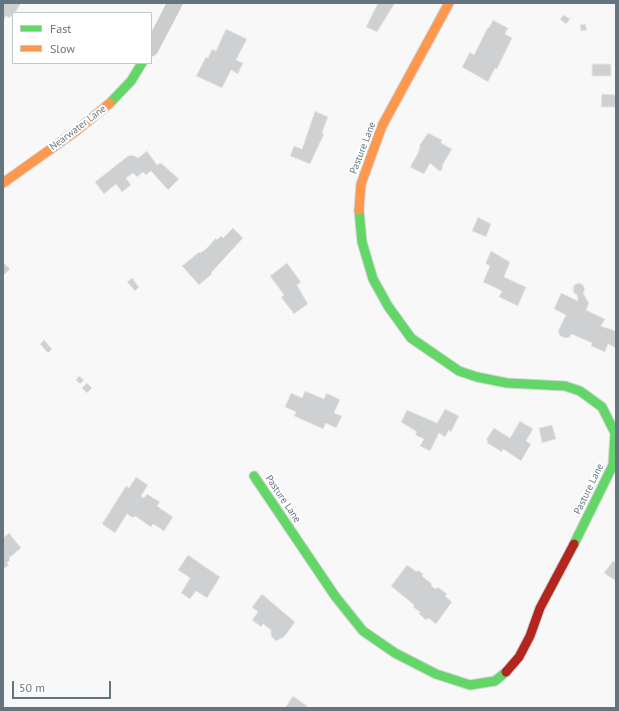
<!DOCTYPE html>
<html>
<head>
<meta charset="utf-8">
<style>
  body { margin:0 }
  #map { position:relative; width:619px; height:711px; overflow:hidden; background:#f8f8f8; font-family:"PT Sans",sans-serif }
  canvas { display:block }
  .frame { position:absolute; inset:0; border:4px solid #657580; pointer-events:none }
  .legend { position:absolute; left:12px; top:12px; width:140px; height:52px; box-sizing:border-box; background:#fff; border:1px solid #c1c8cc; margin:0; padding:5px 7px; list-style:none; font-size:12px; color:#657580 }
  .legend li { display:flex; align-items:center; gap:8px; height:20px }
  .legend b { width:20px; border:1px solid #c1c8cc }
  .scale { position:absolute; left:12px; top:681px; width:99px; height:18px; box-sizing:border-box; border:2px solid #657580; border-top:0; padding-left:5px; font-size:12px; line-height:14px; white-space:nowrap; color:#657580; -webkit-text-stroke:3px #fff; paint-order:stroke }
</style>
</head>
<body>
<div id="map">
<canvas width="619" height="711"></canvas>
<div class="frame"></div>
<ul class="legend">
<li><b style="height:5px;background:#63d668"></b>Fast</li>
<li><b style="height:5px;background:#ff974d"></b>Slow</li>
</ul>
<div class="scale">50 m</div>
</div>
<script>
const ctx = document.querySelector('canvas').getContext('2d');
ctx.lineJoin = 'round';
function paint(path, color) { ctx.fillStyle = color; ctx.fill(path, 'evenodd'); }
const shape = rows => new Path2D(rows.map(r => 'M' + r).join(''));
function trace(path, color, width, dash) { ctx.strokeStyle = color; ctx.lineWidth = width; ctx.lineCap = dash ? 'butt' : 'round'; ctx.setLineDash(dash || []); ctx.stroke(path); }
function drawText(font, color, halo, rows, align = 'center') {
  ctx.font = font + ' "PT Sans",sans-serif'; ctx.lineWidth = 4; ctx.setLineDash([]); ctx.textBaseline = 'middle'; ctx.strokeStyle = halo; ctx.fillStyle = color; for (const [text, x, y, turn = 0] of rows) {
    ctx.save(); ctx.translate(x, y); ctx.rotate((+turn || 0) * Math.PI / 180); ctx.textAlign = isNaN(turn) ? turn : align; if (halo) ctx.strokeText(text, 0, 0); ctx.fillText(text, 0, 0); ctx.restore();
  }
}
const building = shape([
  [3,3,21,3,15,13,9,18,6,16,3,21,3,3],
  [378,3,395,3,377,32,366,27,378,3],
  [564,15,570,19,566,24,560,19,564,15],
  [493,20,508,28,505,34,512,38,497,69,495,68,488,82,462,67,470,52,474,55,488,27,489,28,493,20],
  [585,24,587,30,581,31,580,25,585,24],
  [226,29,247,39,236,60,243,63,238,74,231,70,222,88,196,76,206,57,208,58,212,49,216,51,226,29],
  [592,64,611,64,611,76,592,76,592,64],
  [602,94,616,95,616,110,615,107,601,107,602,94],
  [315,111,328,117,322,133,324,134,310,164,290,156,294,146,302,149,315,111],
  [428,133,442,140,441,143,452,149,443,164,442,170,439,171,430,163,424,174,410,167,418,153,420,147,419,146,428,133],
  [147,151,157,165,161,163,179,179,168,190,151,171,146,175,143,172,137,177,133,173,126,178,131,185,122,192,116,184,104,194,95,182,128,156,133,155,138,158,147,151],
  [478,217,491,224,486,237,472,231,478,217],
  [233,228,243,238,211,273,212,274,199,285,182,266,199,252,200,253,206,249,216,238,217,240,221,236,223,238,233,228],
  [491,251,510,262,504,277,526,287,518,306,499,297,502,291,483,282,490,266,486,264,486,262,491,251],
  [3,262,10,269,3,276,3,262],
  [287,263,301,282,297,285,308,304,294,314,281,297,284,295,270,276,287,263],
  [132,278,139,287,135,291,127,282,132,278],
  [579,283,583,285,585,290,583,293,589,303,586,310,605,319,601,326,616,331,616,348,608,344,605,352,591,346,592,343,571,334,570,337,566,338,560,336,558,331,566,315,554,309,561,293,578,301,577,295,574,293,573,289,574,285,579,283],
  [44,340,52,349,48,353,40,344,44,340],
  [79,376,84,380,80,384,76,380,79,376],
  [87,383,92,388,87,393,82,388,87,383],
  [305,391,324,399,326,394,329,394,340,400,334,413,342,416,336,428,326,423,323,429,294,416,296,412,285,407,291,393,302,398,305,391],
  [445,409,459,416,451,432,449,430,445,437,439,433,430,451,420,446,424,439,415,435,417,432,401,422,407,410,437,423,445,409],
  [520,421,533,429,526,441,531,444,521,461,503,449,502,452,487,443,488,441,486,440,494,428,510,438,520,421],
  [552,425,556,439,542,443,539,428,552,425],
  [136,477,148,485,141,496,144,498,147,494,160,502,157,506,173,517,164,531,153,524,151,527,135,516,133,518,127,514,115,533,102,524,126,486,129,488,136,477],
  [9,533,21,548,9,558,10,560,7,563,9,565,3,569,3,538,9,533],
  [188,555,220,577,207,598,196,591,190,599,181,593,190,578,178,570,188,555],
  [613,561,616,563,616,581,604,573,613,561],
  [407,565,417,572,418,570,423,574,422,576,432,584,431,586,436,589,438,587,447,594,445,596,452,602,436,624,428,618,426,620,419,614,420,612,413,607,414,605,391,586,407,565],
  [262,594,295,622,284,637,276,641,271,636,271,630,263,624,261,627,252,620,258,612,252,607,262,594],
  [293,696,307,706,306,708,285,708,293,696]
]);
const street = shape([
  [151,49,175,3]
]);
const fast = shape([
  [110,103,131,81,142,63],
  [359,210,362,242,373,279,388,306,411,338,459,371,477,377,507,383,565,386,580,391,602,407,615,433,613,465,574,544],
  [254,476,335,596,363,631,395,653,436,674,470,685,495,681,506,672]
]);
const slow = shape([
  [3,183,76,131,110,103],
  [359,210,361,184,382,126,449,3]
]);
const jam = shape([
  [506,672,519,657,530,636,540,608,574,544]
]);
const streetNames = [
  ["Nearwater Lane",78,128,-37],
  ["Pasture Lane",363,148,-69],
  ["Pasture Lane",589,489,-64],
  ["Pasture Lane",283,499,56]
];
paint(building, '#ced0d1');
trace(building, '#e8e8e8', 1);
trace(fast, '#d4d5d6', 11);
trace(slow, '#d4d5d6', 11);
trace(jam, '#d4d5d6', 11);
trace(street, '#cbcccd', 15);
trace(fast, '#63d668', 9);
trace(slow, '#ff974d', 9);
trace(jam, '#b3261e', 9);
drawText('10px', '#657580', '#fff', streetNames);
</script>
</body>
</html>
